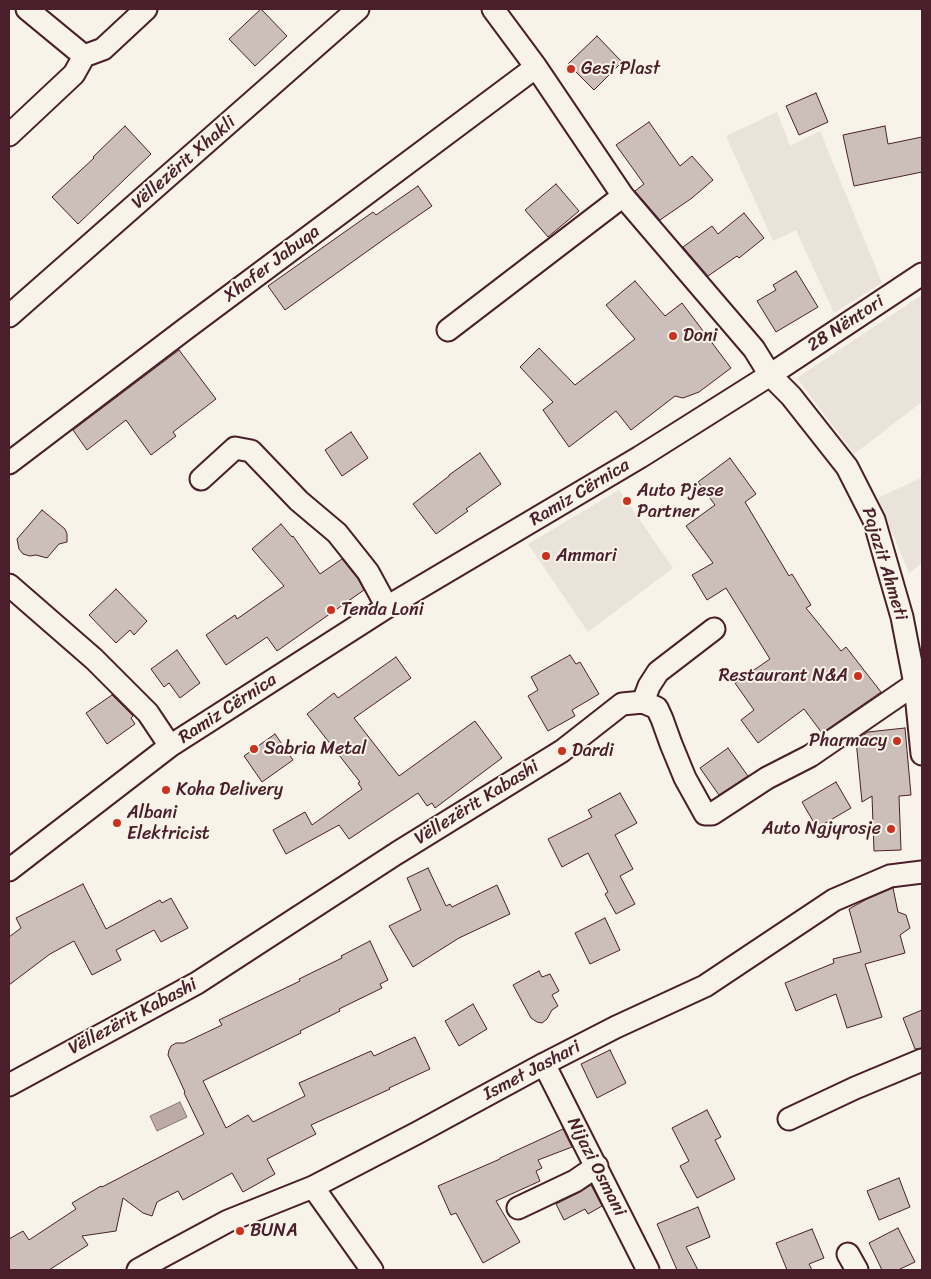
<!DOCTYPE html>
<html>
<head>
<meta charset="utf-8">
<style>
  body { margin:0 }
  #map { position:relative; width:931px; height:1279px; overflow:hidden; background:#f7f3e8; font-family:Sriracha,sans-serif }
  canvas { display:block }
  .frame { position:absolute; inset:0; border:10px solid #4a1f2b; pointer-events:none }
</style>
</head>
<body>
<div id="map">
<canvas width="931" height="1279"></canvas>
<div class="frame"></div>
</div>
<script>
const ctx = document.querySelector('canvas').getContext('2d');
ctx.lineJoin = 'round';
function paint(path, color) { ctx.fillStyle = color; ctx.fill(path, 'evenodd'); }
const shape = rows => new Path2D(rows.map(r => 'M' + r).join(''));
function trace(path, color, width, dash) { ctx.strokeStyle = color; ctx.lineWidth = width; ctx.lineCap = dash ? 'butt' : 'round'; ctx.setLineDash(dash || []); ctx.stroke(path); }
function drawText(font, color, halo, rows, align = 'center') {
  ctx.font = font + ' Sriracha,sans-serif'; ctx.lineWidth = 4; ctx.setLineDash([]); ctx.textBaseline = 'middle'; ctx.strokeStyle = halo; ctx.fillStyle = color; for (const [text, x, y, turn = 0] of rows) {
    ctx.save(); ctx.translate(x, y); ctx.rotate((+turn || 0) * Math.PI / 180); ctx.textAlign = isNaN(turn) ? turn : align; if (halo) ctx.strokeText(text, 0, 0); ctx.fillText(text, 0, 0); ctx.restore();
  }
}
const built = shape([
  [777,112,790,146,820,131,882,283,834,313,796,230,773,241,726,136],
  [922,295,922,402,854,454,797,378],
  [921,478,922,563,909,573,878,498],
  [619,490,673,568,588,632,528,544]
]);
const water = shape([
  [180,1102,187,1117,157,1131,150,1116,180,1102]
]);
const building = shape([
  [261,9,287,36,255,66,229,39,261,9],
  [597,36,622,62,594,90,568,64,597,36],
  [816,93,828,122,799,135,786,106,816,93],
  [649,122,680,166,692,156,713,180,692,198,660,220,635,191,644,184,616,145,649,122],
  [125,126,151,154,78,224,52,197,94,158,93,157,125,126],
  [885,126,888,144,922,137,922,172,854,186,843,135,885,126],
  [556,184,579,211,548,237,525,210,556,184],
  [418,186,432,206,390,235,285,310,268,286,373,212,376,215,418,186],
  [744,213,764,238,739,258,737,256,708,276,683,247,712,226,718,234,744,213],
  [796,271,818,307,776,332,757,301,776,290,773,285,796,271],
  [635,281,665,316,682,303,731,368,699,392,683,398,675,396,631,430,616,411,569,447,543,410,553,402,520,367,539,348,575,385,635,339,606,305,635,281],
  [179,350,216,399,173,432,176,436,151,455,126,420,87,450,73,430,179,350],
  [351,432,368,458,342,476,325,450,351,432],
  [480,453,501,484,466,509,468,511,436,534,413,504,449,476,449,475,480,453],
  [730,458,756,494,745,502,789,576,792,574,811,605,806,608,841,651,846,647,881,692,822,733,804,709,758,743,741,720,754,710,735,683,770,659,726,588,707,600,692,575,713,563,686,526,715,505,698,482,730,458],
  [42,510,65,529,67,534,67,542,59,544,47,558,36,555,30,556,23,554,19,549,17,539,42,510],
  [281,524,292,537,293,536,320,574,342,559,358,579,364,590,277,651,267,637,226,665,206,635,235,615,237,619,284,586,252,549,281,524],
  [116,589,147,621,134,635,130,630,116,643,89,615,116,589],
  [177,650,200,683,180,698,169,683,164,687,151,669,177,650],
  [570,655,576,664,580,662,599,694,572,710,575,716,548,731,528,696,538,690,531,677,570,655],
  [396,657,411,678,354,718,399,776,475,721,502,758,435,808,432,803,427,806,418,793,349,839,339,825,286,854,273,830,305,812,312,825,362,789,358,783,360,782,307,714,334,693,338,698,396,657],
  [112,695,133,716,131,718,135,724,107,744,86,713,112,695],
  [905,728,911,795,899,796,901,850,874,851,872,796,862,802,856,740,868,732,905,728],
  [275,734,293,760,262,782,244,756,275,734],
  [728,748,748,776,719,795,700,768,728,748],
  [836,782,851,808,817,828,802,802,836,782],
  [620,793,637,823,615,835,633,869,620,876,635,904,616,914,605,894,608,892,588,853,562,867,548,839,592,817,588,810,620,793],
  [428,868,446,906,450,904,452,907,497,885,510,914,459,938,413,967,389,926,421,910,407,878,428,868],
  [83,884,106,929,160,900,162,903,171,898,188,928,161,942,154,930,116,950,121,960,92,975,74,941,50,954,9,985,9,937,21,928,16,918,83,884],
  [893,888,898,912,906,915,910,928,900,935,905,953,865,964,882,1017,847,1028,836,994,796,1011,785,983,834,963,833,959,861,952,849,909,867,899,893,888],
  [605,918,620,950,590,964,575,933,605,918],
  [370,941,388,980,380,984,382,988,339,1009,340,1011,300,1031,301,1033,203,1081,226,1128,248,1115,253,1122,305,1096,299,1083,371,1051,374,1056,415,1037,430,1069,389,1088,390,1089,311,1125,316,1134,267,1159,275,1174,243,1192,232,1173,183,1200,178,1191,157,1202,152,1216,143,1213,123,1198,116,1231,82,1236,88,1245,49,1270,9,1270,9,1239,23,1231,29,1240,76,1209,72,1203,101,1186,102,1187,204,1134,184,1093,185,1092,168,1055,169,1050,171,1046,176,1043,184,1043,222,1025,219,1020,300,981,299,979,342,958,341,956,370,941],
  [539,971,542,977,550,974,559,991,552,995,558,1006,552,1010,547,1019,542,1023,537,1022,531,1018,513,985,539,971],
  [473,1004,487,1029,459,1046,445,1021,473,1004],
  [922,1010,922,1048,915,1049,903,1018,922,1010],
  [610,1050,626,1083,597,1098,581,1064,610,1050],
  [707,1110,721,1137,715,1140,735,1179,697,1198,680,1166,689,1161,672,1128,707,1110],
  [563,1129,572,1147,538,1160,542,1168,536,1171,540,1181,496,1201,520,1242,483,1263,456,1213,451,1215,438,1186,500,1159,500,1158,563,1129],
  [899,1178,910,1207,879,1220,867,1191,899,1178],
  [591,1185,602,1206,588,1214,585,1209,564,1220,556,1204,580,1192,591,1185],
  [698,1207,710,1237,686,1247,698,1270,677,1270,657,1224,698,1207],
  [898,1228,915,1262,898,1270,882,1270,869,1243,898,1228],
  [812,1229,824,1258,809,1264,812,1270,787,1270,776,1243,812,1229]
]);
const minor = shape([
  [27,9,84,56,103,49,146,9],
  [493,9,536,67,623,196,754,349,770,375,791,396,847,467,874,520,902,617,915,684,922,754],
  [9,135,74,74,84,56],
  [9,316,358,9],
  [448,330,623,196],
  [9,463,184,330,536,67],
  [201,479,235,448,251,451,299,501,337,533,368,572,387,607],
  [9,585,94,659,148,713,170,746],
  [643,702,649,686,658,672,714,629],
  [9,870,170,746,387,607,640,457,770,375,922,274],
  [544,1064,648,1270],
  [9,1085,197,983,397,853,562,751,622,704,643,702,657,708,662,719,671,744,685,778,705,814,712,814,767,778,810,756,915,684],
  [789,1119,855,1088,922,1060],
  [313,1187,372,1270],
  [518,1208,575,1181,597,1166],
  [848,1254,857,1270],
  [138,1270,163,1256,228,1221,313,1187,417,1133,544,1064,616,1027,705,986,834,900,890,876,922,872]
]);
const markers = [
  [571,69,5,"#c8321e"],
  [673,336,5,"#c8321e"],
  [627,501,5,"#c8321e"],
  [546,556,5,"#c8321e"],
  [331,610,5,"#c8321e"],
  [858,676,5,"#c8321e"],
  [897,741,5,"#c8321e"],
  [254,749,5,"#c8321e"],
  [562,751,5,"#c8321e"],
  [166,790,5,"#c8321e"],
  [117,823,5,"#c8321e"],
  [891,829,5,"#c8321e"],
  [240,1231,5,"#c8321e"]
];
const poiNames = [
  ["Gesi Plast",581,69],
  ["Doni",683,336],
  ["Auto Pjese",637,491],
  ["Partner",637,512],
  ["Ammari",556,556],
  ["Tenda Loni",341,610],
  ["Restaurant N&A",848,676,"right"],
  ["Pharmacy",887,741,"right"],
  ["Sabria Metal",264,749],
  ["Dardi",572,751],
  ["Koha Delivery",176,790],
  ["Albani",127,813],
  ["Elektricist",127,834],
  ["Auto Ngjyrosje",881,829,"right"],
  ["BUNA",250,1231]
];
const streetNames = [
  ["Vëllezërit Xhakli",184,163,-41],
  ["Xhafer Jabuqa",272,264,-37],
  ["28 Nëntori",846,324,-33],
  ["Ramiz Cërnica",580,493,-31],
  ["Pajazit Ahmeti",884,564,73],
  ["Ramiz Cërnica",228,709,-33],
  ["Vëllezërit Kabashi",477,803,-32],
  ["Vëllezërit Kabashi",133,1017,-28],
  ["Ismet Jashari",532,1071,-28],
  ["Nijazi Osmani",596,1167,63]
];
paint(built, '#eae3da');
paint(water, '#bcaaa7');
trace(water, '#8e7275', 1);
paint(building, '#ccbfb9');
trace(building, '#4a1f2b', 1);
trace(minor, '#4a1f2b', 25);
trace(minor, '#f7f3e8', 21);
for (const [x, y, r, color] of markers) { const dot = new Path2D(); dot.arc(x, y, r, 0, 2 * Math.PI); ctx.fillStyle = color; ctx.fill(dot); trace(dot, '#f7f3e8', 2); }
drawText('18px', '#4a1f2b', '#f7f3e8', poiNames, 'left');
drawText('18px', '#4a1f2b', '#f7f3e8', streetNames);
</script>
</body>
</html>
